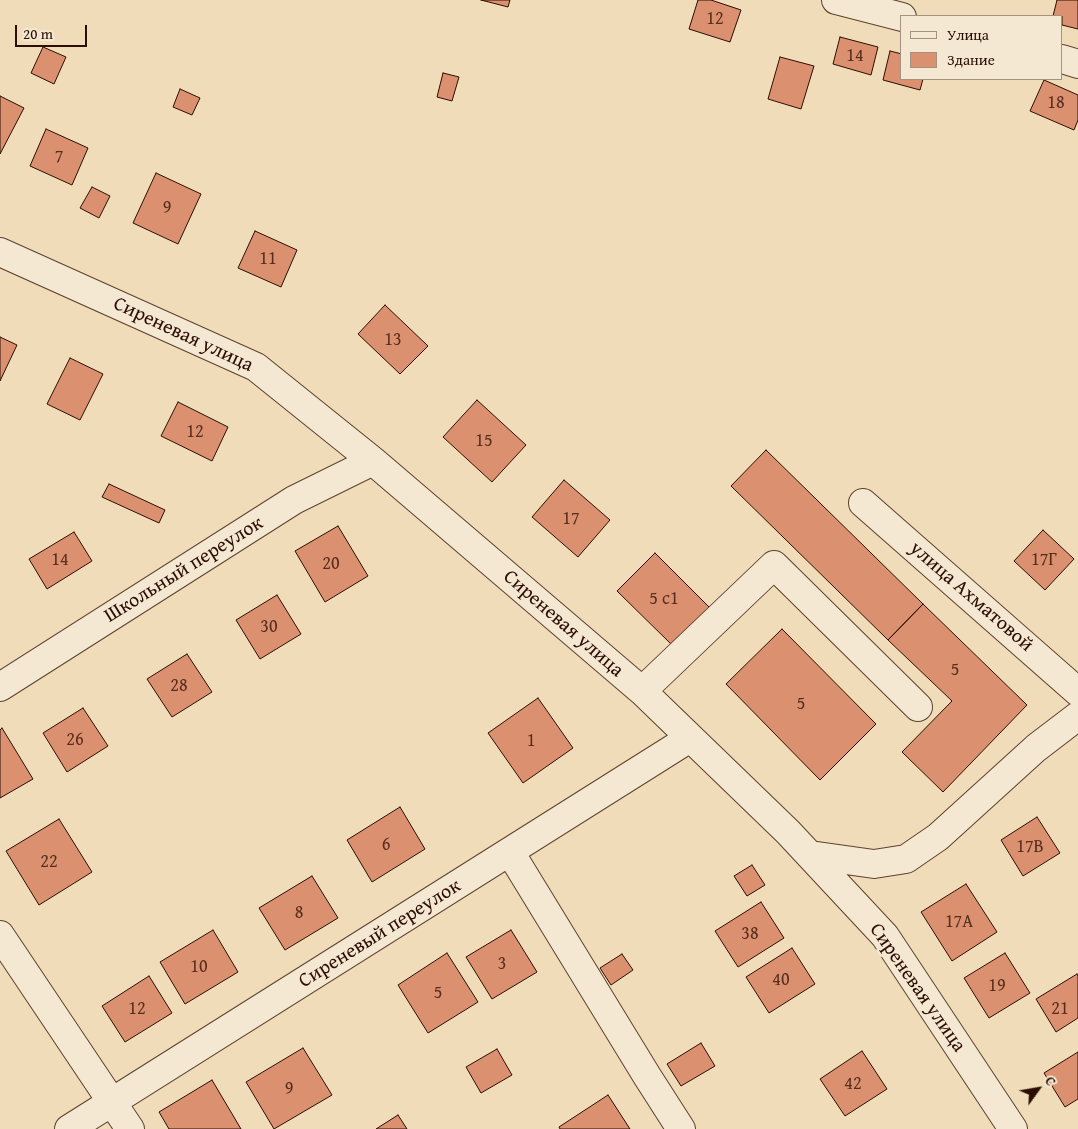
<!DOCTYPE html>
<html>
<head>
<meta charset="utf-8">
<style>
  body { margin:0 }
  #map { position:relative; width:1078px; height:1129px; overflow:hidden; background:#f0dcb9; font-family:"Gentium Book Plus",serif }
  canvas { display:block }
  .legend { position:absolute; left:900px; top:15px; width:162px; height:65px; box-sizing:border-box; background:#f5e8d2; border:1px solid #a4917e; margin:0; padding:6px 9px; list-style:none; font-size:15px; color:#2b0e01 }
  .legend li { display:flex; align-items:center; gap:10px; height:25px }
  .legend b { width:25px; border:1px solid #a4917e }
  .north { position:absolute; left:1013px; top:1064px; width:50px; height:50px; -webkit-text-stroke:4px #f5e8d2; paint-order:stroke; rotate:58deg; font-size:14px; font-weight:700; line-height:20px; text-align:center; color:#2b0e01 }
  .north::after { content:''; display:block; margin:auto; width:18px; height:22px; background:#2b0e01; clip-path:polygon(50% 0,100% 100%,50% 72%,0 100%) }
  .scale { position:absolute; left:15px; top:25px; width:72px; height:22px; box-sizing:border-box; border:2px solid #2b0e01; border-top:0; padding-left:6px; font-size:15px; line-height:18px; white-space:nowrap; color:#2b0e01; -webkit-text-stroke:4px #f5e8d2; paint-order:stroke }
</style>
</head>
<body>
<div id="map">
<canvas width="1078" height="1129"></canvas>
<ul class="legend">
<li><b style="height:6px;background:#f5e8d2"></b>Улица</li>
<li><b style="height:14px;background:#db9070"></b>Здание</li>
</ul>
<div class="north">С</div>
<div class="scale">20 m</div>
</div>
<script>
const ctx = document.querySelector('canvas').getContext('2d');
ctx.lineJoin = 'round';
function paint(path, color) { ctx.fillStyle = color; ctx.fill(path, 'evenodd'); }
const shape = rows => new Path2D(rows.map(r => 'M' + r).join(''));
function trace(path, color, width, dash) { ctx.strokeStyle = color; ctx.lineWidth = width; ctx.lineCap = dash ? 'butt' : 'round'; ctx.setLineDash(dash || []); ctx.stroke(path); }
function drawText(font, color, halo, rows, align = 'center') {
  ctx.font = font + ' "Gentium Book Plus",serif'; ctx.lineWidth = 5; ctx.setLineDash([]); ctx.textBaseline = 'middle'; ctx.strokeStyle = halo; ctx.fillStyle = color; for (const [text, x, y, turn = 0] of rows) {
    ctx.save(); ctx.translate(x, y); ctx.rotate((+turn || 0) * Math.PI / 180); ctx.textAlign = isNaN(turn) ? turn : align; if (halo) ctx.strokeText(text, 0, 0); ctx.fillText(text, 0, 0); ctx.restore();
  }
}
const building = shape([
  [481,0,510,0,508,7,481,0],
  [698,0,711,0,741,10,730,42,689,29,698,0],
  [1057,0,1078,0,1078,29,1062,25,1062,16,1053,16,1057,0],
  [840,37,878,47,871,75,833,64,840,37],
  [43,47,66,57,54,84,31,73,43,47],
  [890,51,902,54,902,79,923,79,920,90,883,80,890,51],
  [780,57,814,66,801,109,768,99,780,57],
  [443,73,459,77,452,101,437,97,443,73],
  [1044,80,1078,95,1078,120,1074,130,1030,111,1044,80],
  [180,89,200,98,192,115,173,107,180,89],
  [0,96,24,108,0,154,0,96],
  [46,129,88,148,72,185,30,166,46,129],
  [156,173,201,194,178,244,133,223,156,173],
  [92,187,110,196,99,218,80,208,92,187],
  [255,231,297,250,281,287,238,268,255,231],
  [385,305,428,346,400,374,358,334,385,305],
  [0,337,17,345,0,381,0,337],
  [70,358,103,374,80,420,47,404,70,358],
  [477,400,526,445,492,482,443,437,477,400],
  [178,402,228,427,212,461,161,436,178,402],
  [766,450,923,604,888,640,731,486,766,450],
  [564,480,610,520,578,557,532,517,564,480],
  [109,484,165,510,159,523,102,497,109,484],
  [338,526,368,576,325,602,295,551,338,526],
  [1043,530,1074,559,1045,590,1014,561,1043,530],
  [74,532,92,561,47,589,29,559,74,532],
  [655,553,710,608,672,645,617,591,655,553],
  [277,595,301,634,260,659,236,620,277,595],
  [923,604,1027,705,943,792,902,752,952,701,888,640,923,604],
  [782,629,876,724,820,780,726,684,782,629],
  [187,654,212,692,172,717,147,679,187,654],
  [538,698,573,748,523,783,488,733,538,698],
  [83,708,108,746,67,772,43,733,83,708],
  [2,728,33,779,0,798,0,730,2,728],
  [400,807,425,849,372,882,347,840,400,807],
  [1037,817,1060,853,1023,876,1001,840,1037,817],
  [59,819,92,872,39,905,6,851,59,819],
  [752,865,765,885,747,896,734,876,752,865],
  [312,876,338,918,285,950,259,908,312,876],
  [966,884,997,932,952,961,921,912,966,884],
  [761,902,784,938,738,967,715,931,761,902],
  [213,930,238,972,185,1004,160,962,213,930],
  [511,930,537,972,492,999,466,957,511,930],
  [792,948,815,984,769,1013,746,977,792,948],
  [447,953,478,1002,428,1033,398,985,447,953],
  [1005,953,1030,993,989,1018,964,978,1005,953],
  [622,954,633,970,611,985,600,968,622,954],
  [1077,974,1078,976,1078,1018,1056,1032,1036,999,1077,974],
  [149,976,172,1013,125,1042,102,1006,149,976],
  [701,1043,715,1066,681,1086,667,1064,701,1043],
  [303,1048,332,1095,274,1129,246,1082,303,1048],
  [497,1049,512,1075,481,1093,466,1067,497,1049],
  [862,1051,887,1089,845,1116,820,1079,862,1051],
  [1078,1052,1078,1099,1065,1107,1044,1073,1078,1052],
  [212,1080,241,1129,169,1129,159,1112,212,1080],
  [608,1095,630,1129,560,1129,559,1127,608,1095],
  [398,1115,407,1129,376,1129,398,1115]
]);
const minor = shape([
  [836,0,902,17],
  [1062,59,1078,64],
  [0,252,256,367,373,461,642,691,788,832,885,936,1013,1129],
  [863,503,1078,692],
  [0,687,294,500,373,461],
  [642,691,774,565,918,707],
  [510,852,647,1076,681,1129],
  [810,855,874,864,906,859,938,837,1036,748,1078,716],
  [0,935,130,1129],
  [69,1129,690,738]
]);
const numberNames = [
  ["12",715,19],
  ["14",855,56],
  ["18",1056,103],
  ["7",59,157],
  ["9",167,208],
  ["11",268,259],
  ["13",393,340],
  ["12",195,432],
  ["15",484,441],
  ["17",571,519],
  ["14",60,560],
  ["17Г",1044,560],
  ["20",331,564],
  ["5 с1",664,599],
  ["30",269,627],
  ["5",955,670],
  ["28",179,686],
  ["5",801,704],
  ["26",75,740],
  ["1",531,741],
  ["6",386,845],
  ["17В",1030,847],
  ["22",49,862],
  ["8",299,913],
  ["17А",959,922],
  ["38",750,934],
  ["3",502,964],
  ["10",199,967],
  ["40",781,980],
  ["19",997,986],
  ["5",438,993],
  ["12",137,1009],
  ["21",1060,1009],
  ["42",853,1084],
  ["9",289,1089]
];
const streetNames = [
  ["Сиреневая улица",183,335,25],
  ["Школьный переулок",184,570,-32],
  ["улица Ахматовой",971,597,41],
  ["Сиреневая улица",563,624,41],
  ["Сиреневый переулок",380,934,-32],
  ["Сиреневая улица",917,988,55]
];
paint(building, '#db9070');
trace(building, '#2b0e01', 1);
trace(minor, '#5c422f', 30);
trace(minor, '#f5e8d2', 28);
drawText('18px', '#572e1d', null, numberNames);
drawText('20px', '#2b0e01', '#f5e8d2', streetNames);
</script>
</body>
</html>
